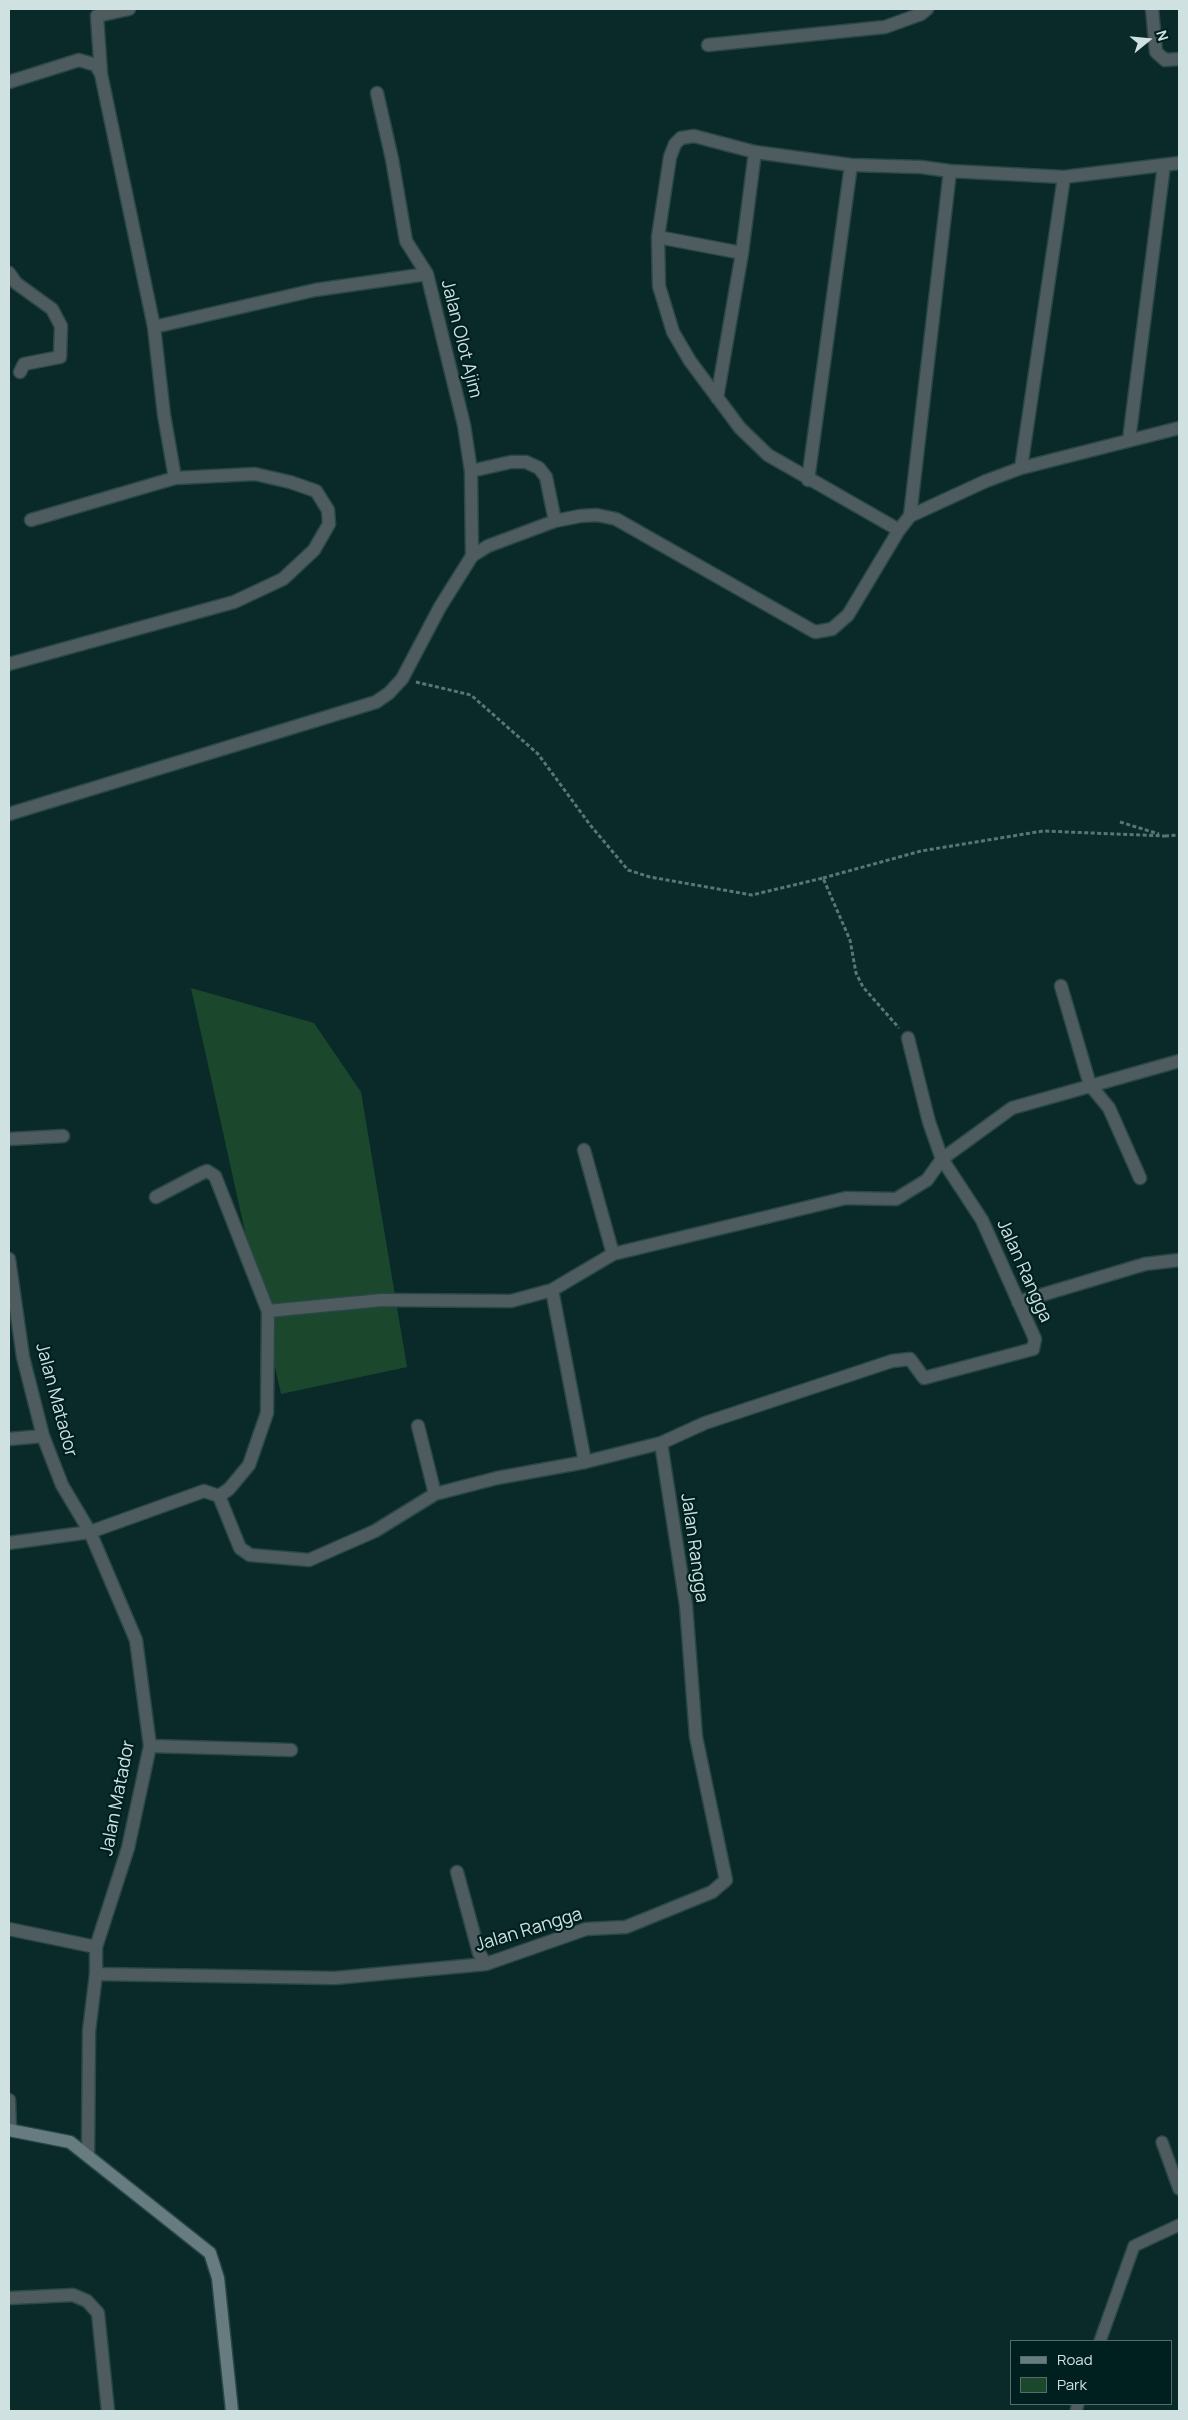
<!DOCTYPE html>
<html>
<head>
<meta charset="utf-8">
<style>
  body { margin:0 }
  #map { position:relative; width:1188px; height:2420px; overflow:hidden; background:#092a29; font-family:Manrope,sans-serif }
  canvas { display:block }
  .frame { position:absolute; inset:0; border:10px solid #cfe1e0; pointer-events:none }
  .legend { position:absolute; left:1010px; top:2340px; width:162px; height:65px; box-sizing:border-box; background:#002020; border:1px solid #536d6d; margin:0; padding:6px 9px; list-style:none; font-size:15px; color:#cfe1e0 }
  .legend li { display:flex; align-items:center; gap:10px; height:25px }
  .legend b { width:25px; border:1px solid #536d6d }
  .north { position:absolute; left:1123px; top:15px; width:50px; height:50px; -webkit-text-stroke:4px #002020; paint-order:stroke; rotate:73deg; font-size:14px; font-weight:700; line-height:20px; text-align:center; color:#cfe1e0 }
  .north::after { content:''; display:block; margin:auto; width:18px; height:22px; background:#cfe1e0; clip-path:polygon(50% 0,100% 100%,50% 72%,0 100%) }
</style>
</head>
<body>
<div id="map">
<canvas width="1188" height="2420"></canvas>
<div class="frame"></div>
<ul class="legend">
<li><b style="height:6px;background:#677c80"></b>Road</li>
<li><b style="height:14px;background:#1b472d"></b>Park</li>
</ul>
<div class="north">N</div>
</div>
<script>
const ctx = document.querySelector('canvas').getContext('2d');
ctx.lineJoin = 'round';
function paint(path, color) { ctx.fillStyle = color; ctx.fill(path, 'evenodd'); }
const shape = rows => new Path2D(rows.map(r => 'M' + r).join(''));
function trace(path, color, width, dash) { ctx.strokeStyle = color; ctx.lineWidth = width; ctx.lineCap = dash ? 'butt' : 'round'; ctx.setLineDash(dash || []); ctx.stroke(path); }
function drawText(font, color, halo, rows, align = 'center') {
  ctx.font = font + ' Manrope,sans-serif'; ctx.lineWidth = 4.5; ctx.setLineDash([]); ctx.textBaseline = 'middle'; ctx.strokeStyle = halo; ctx.fillStyle = color; for (const [text, x, y, turn = 0] of rows) {
    ctx.save(); ctx.translate(x, y); ctx.rotate((+turn || 0) * Math.PI / 180); ctx.textAlign = isNaN(turn) ? turn : align; if (halo) ctx.strokeText(text, 0, 0); ctx.fillText(text, 0, 0); ctx.restore();
  }
}
const green = shape([
  [191,988,314,1023,361,1092,407,1367,281,1394]
]);
const path = shape([
  [416,682,471,695,538,754,591,826,628,870,650,877,752,895,823,878,850,940,856,973,863,987,899,1028],
  [1120,822,1159,834],
  [1165,836,1179,835],
  [823,878,921,851,1043,831,1165,836]
]);
const service = shape([
  [1162,2142,1179,2189],
  [1100,2341,1134,2246,1179,2225],
  [1076,2411,1078,2404]
]);
const minor = shape([
  [129,9,97,16,101,74,154,327],
  [1152,9,1156,52,1165,60,1179,59],
  [708,45,885,27,921,14,927,9],
  [9,82,79,60,96,65,101,74],
  [377,93,392,159,406,241,427,274],
  [658,237,742,253],
  [9,273,16,283,52,309,61,326,60,357,24,364,20,372],
  [717,398,742,253,755,152],
  [1129,440,1164,165],
  [1021,468,1064,177],
  [471,471,511,462,526,462,539,468,546,477,555,521],
  [175,478,164,415,154,327,315,290,427,274,464,425,471,471,472,556],
  [808,480,851,165],
  [910,516,950,171],
  [899,530,768,455,740,428,690,361,673,332,659,286,658,237,670,157,675,144,681,138,694,136,755,152,851,165,921,167,950,171,1064,177,1179,163],
  [9,664,234,602,283,579,314,550,329,524,328,510,316,491,290,482,255,474,175,478,31,520],
  [9,814,376,702,389,693,402,679,440,607,472,556,488,546,555,521,580,516,597,515,616,519,815,632,832,629,848,615,899,530,910,516,986,481,1021,468,1179,428],
  [1061,986,1090,1085,1109,1108,1140,1178],
  [9,1139,63,1136],
  [584,1150,613,1254],
  [156,1197,202,1173,207,1171,215,1176,268,1311],
  [9,1259,23,1357,43,1436,62,1485,90,1532,136,1640,150,1746,128,1848,96,1947,96,1974,89,2031,88,2155],
  [552,1290,585,1462],
  [1018,1302,1145,1264,1179,1260],
  [418,1426,435,1494],
  [9,1439,43,1436],
  [219,1496,229,1489,249,1465,267,1413,268,1311,382,1300,511,1301,552,1290,613,1254,846,1198,896,1199,927,1180,942,1159,929,1122,908,1038],
  [9,1543,90,1532,204,1491,219,1496,240,1548,250,1555,309,1560,375,1531,435,1494,497,1478,585,1462,661,1443],
  [150,1746,291,1750],
  [457,1872,479,1953,486,1964],
  [9,1929,96,1947],
  [96,1974,335,1978,486,1964,586,1929,626,1927,712,1892,726,1880,696,1737,686,1605,661,1443,705,1423,892,1361,910,1359,924,1378,1033,1349,1035,1339,982,1220,942,1159,1012,1108,1179,1061],
  [9,2100,10,2130],
  [9,2298,73,2295,87,2301,98,2313,108,2411]
]);
const secondary = shape([
  [9,2130,70,2142,210,2253,218,2278,232,2411]
]);
const streetNames = [
  ["Jalan Olot Ajim",461,339,76],
  ["Jalan Rangga",1024,1271,66],
  ["Jalan Matador",56,1400,75],
  ["Jalan Rangga",694,1548,82],
  ["Jalan Matador",118,1798,-79],
  ["Jalan Rangga",529,1930,-17]
];
paint(green, '#1b472d');
trace(service, '#294746', 14);
trace(minor, '#294746', 15);
trace(secondary, '#294746', 15);
trace(path, '#5a7574', 3, [4, 2.5]);
trace(service, '#4f5c5f', 11);
trace(minor, '#4f5c5f', 12);
trace(secondary, '#677c80', 12);
drawText('18px', '#cfe1e0', '#002020', streetNames);
</script>
</body>
</html>
